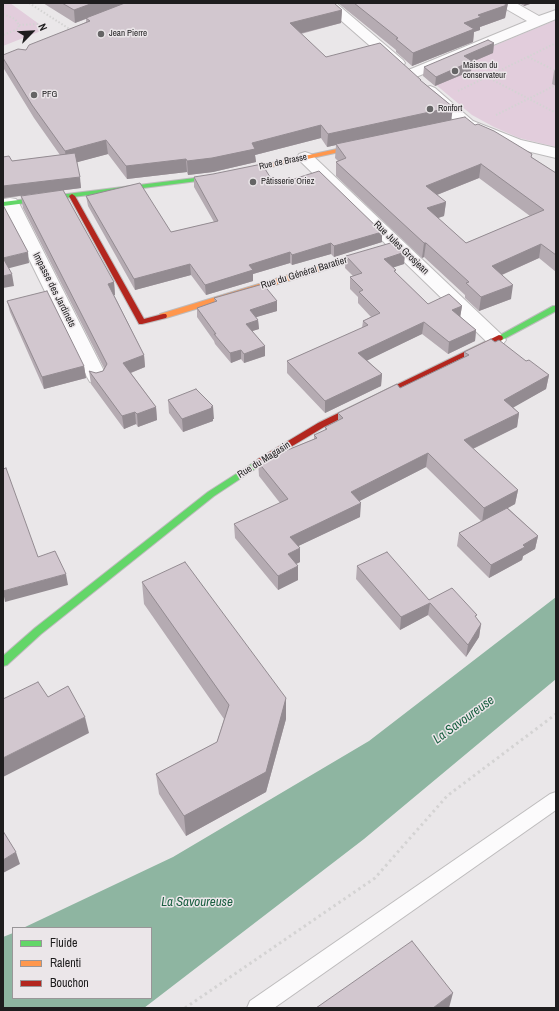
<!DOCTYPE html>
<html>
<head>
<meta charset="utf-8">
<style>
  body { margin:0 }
  #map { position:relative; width:559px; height:1011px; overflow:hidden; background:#eae7e9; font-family:"Archivo Narrow",sans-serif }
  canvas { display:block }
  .frame { position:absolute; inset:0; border:4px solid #1e1d1e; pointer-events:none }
  .legend { position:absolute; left:12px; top:927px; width:140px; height:72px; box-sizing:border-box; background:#ebe6e9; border:1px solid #999698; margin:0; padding:5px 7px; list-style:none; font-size:12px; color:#1e1d1e }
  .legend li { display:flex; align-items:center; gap:8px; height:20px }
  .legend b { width:20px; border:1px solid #999698 }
  .north { position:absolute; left:12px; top:12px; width:40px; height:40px; -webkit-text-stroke:3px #ebe6e9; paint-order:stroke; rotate:66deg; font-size:11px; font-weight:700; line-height:16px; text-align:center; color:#1e1d1e }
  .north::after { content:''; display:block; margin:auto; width:14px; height:18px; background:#1e1d1e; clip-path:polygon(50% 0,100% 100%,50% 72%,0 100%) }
</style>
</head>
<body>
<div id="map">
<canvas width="559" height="1011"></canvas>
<div class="frame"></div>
<ul class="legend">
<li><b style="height:5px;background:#63d668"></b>Fluide</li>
<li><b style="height:5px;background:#ff974d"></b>Ralenti</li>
<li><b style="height:5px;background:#b3261e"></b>Bouchon</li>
</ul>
<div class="north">N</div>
</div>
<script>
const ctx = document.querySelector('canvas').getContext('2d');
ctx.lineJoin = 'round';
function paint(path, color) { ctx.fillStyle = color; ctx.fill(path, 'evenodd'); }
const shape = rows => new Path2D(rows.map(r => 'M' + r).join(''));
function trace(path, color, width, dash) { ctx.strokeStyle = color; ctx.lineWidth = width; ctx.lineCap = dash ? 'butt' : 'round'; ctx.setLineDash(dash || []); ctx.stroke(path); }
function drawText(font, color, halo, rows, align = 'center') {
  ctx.font = font + ' "Archivo Narrow",sans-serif'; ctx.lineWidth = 3; ctx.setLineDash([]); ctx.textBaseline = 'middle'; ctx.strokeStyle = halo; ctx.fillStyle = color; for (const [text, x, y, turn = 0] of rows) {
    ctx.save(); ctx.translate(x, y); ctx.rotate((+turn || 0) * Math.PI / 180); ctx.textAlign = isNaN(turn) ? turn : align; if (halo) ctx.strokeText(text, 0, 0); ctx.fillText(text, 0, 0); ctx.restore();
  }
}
const green = shape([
  [3,3,10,3,46,29,3,46],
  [556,20,556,147,519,138,494,127,472,115,429,79,460,60]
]);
const water = shape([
  [556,597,556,679,364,839,144,1008,3,1008,3,937,13,933,13,998,151,998,151,928,23,928,173,857,369,741]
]);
const pathFar1 = shape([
  [29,3,71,30],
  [3,14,15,19,19,25,18,29,3,35],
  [19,25,39,24],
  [528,57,556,71],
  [487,77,556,113],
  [458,91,556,43],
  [496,115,556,85]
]);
const path = shape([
  [185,1008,375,878,447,796,556,714]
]);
const lane = shape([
  [556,792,556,810,274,1008,247,1008,250,1001,550,794,556,792]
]);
const street = shape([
  [321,3,336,3,403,60,405,63,403,66,398,67,393,66,321,3],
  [499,3,516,3,539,16,556,10,556,19,416,77,411,79,406,77,403,74,406,71,527,21,501,6,499,3],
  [430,86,435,88,473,121,521,140,556,148,556,158,510,147,461,127,425,94,422,91,425,88,430,86],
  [305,152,311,154,503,336,506,340,503,344,496,346,489,344,299,160,297,157,299,154,305,152],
  [10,198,16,199,19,203,107,377,104,382,97,384,90,382,87,377,3,206,4,199,10,198]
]);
const fast = shape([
  [211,176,213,177,213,179,3,206,3,202,211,176],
  [553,306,556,306,556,311,502,340,499,341,495,338,553,306],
  [261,458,264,459,265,461,264,463,214,496,41,634,7,665,3,666,3,656,35,628,208,492,261,458]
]);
const slow = shape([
  [365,143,367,144,367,146,211,180,208,178,211,176,365,143],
  [394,243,397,243,401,245,400,247,166,318,160,318,159,316,160,314,394,243]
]);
const jam = shape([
  [72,194,75,196,144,319,163,314,166,314,167,316,166,318,142,324,139,324,69,196,72,194],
  [499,335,502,336,503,338,502,340,324,427,264,463,261,464,257,461,258,459,318,423,499,335]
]);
const wall = shape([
  [43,3,334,3,342,10,341,23,301,34,326,57,421,80,421,81,453,107,451,120,475,125,532,154,531,157,556,173,556,272,539,258,502,275,511,299,479,311,465,298,465,295,424,257,422,258,336,176,336,162,338,161,335,158,336,145,327,147,321,138,255,155,256,162,213,172,188,175,187,172,127,179,108,154,77,162,81,188,26,195,114,282,115,295,114,295,144,355,145,367,131,373,156,407,157,420,138,427,136,424,124,429,91,384,89,371,96,373,103,371,104,368,23,208,21,196,3,198,3,157,12,161,60,155,34,118,4,69,3,65,3,55,26,50,86,22,86,19,75,23],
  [479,178,530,216,466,243,438,218,444,216,446,202,437,195],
  [338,3,508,3,505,18,480,27,480,30,474,32,473,42,412,66,396,52,396,50],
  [519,3,533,3,524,6],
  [494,43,493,53,472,62,471,71,435,86,423,76,424,67],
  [556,68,556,86,552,84,554,71],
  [194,177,275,185,382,232,382,242,334,257,331,254,292,265,290,263,253,274,253,281,206,295,191,275,135,290,88,206,86,196,171,232,214,222,194,187],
  [405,252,404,264,393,267,396,270,395,272,428,304,462,306,460,317,476,330,475,341,448,354,422,334,367,360,382,374,381,386,325,413,287,373,287,361,362,328,363,321,371,317,358,303,358,297,350,289,350,277,353,276,345,268,346,256],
  [214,298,277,301,277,311,256,317,258,320,259,329,252,331,265,346,265,356,244,363,241,359,231,363,215,344,214,341,197,317,197,308,215,302],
  [7,301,84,366,86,378,44,389,10,312],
  [495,342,549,375,546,389,513,407,519,413,517,427,473,449,518,490,515,504,508,508,538,536,535,549,523,556,522,560,489,578,457,546,459,533,481,521,426,467,359,501,360,517,298,546,300,562,296,564,298,566,298,580,278,590,235,538,234,524,280,503,259,476,258,462,314,439,314,435,325,431,325,427,338,420,338,413,400,388,464,357,464,352],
  [168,400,214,419,213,419,213,421,183,432,169,413],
  [357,566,481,624,479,637,466,657,428,615,400,630,356,579],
  [142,582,286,719,266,792,186,836,159,794,156,774,217,742,224,719,144,604]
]);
const shadedWall = shape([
  [93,3,126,3,75,23,74,10],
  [499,3,508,3,505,18,480,27,480,30,474,32,473,42,412,66,413,53],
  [525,3,533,3,524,6],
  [342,10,341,23,290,36,290,23],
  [494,43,493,53,472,62,471,71,435,86,436,77,464,56],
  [453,107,451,121,336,144,336,145,327,147,328,134],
  [321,125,321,138,255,155,256,162,213,172,188,175,187,161,252,143],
  [106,140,108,154,67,165,65,151],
  [186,159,187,172,127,179,126,166],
  [481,164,479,178,424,200,426,186],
  [80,177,81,188,3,198,3,186],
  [446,202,444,216,426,222,427,208],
  [382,232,382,242,334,257,334,246],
  [331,243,331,254,292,265,292,255],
  [424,243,426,243,424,257,422,258],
  [541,244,539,258,490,280,492,266],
  [28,252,29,263,6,269,3,258],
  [290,252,290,263,253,274,253,281,206,295,205,285,249,265],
  [405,252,404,264,383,271,384,259],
  [190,264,191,275,135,290,134,279],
  [12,274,14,286,3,288,3,276],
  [114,282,115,295,109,296,108,284],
  [513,285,511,299,479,311,481,297],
  [277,301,277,311,250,319,250,310],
  [462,306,460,318,452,310],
  [258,320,259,329,246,333,246,324],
  [424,322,422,334,358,365,358,353],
  [476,330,475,341,448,354,449,342],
  [265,346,265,356,244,363,244,354],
  [241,350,241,359,231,363,230,353],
  [144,355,145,367,125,375,123,363],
  [84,366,86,378,44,389,42,377],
  [382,374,381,386,325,413,325,401],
  [549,375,546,389,502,414,504,400],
  [213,406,214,419,213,419,213,421,183,432,182,419],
  [156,407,157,420,138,427,137,414],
  [135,412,136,424,124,429,122,416],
  [519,413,517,427,462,454,464,440],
  [428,453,426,467,350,506,351,492],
  [518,490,515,504,482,522,484,508],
  [361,503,360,517,290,550,290,537],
  [538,536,535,549,523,556,522,560,489,578,491,565,523,545],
  [300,548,300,562,288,568,288,554],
  [298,566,298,580,278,590,278,576],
  [66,574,68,585,5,602,3,591],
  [430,603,428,615,400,630,401,617],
  [481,624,479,637,466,657,468,645],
  [286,698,286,719,266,792,186,836,184,816],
  [85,717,89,733,3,777,3,758],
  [16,852,20,864,3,873,3,860],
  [453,993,449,1008,433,1008]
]);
const building = shape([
  [62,3,93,3,74,10,62,3],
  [125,3,334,3,342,10,290,23,326,57,380,43,421,80,420,80,453,107,328,134,321,125,252,143,255,149,212,158,187,161,186,159,126,166,106,140,65,151,32,105,3,58,3,55,18,49,26,50,29,45,90,21,86,18,125,3],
  [354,3,503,3,507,5,478,15,481,17,464,23,474,29,413,53,396,39,398,38,354,3],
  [488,40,494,43,464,56,472,61,436,77,424,67,488,40],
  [465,117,475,125,478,124,494,131,532,154,531,157,556,173,556,255,541,244,492,266,513,285,481,297,466,283,469,282,426,243,424,243,336,162,346,158,336,144,465,117],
  [481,164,544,210,466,243,427,208,446,202,426,186,481,164],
  [75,153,80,177,3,186,3,157,9,156,12,161,75,153],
  [262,164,275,185,319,171,382,232,334,246,331,243,292,255,290,252,249,265,253,270,205,285,190,264,134,279,86,196,140,183,171,232,218,221,194,177,213,174,262,164],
  [63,190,114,282,108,284,144,355,123,363,156,407,137,414,135,412,122,416,89,371,96,373,103,371,107,364,21,196,63,190],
  [3,205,28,252,3,258,12,274,3,276,3,205],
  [394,242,405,252,384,259,396,270,394,271,428,304,449,294,462,306,452,310,476,330,449,342,424,322,358,353,382,374,325,401,287,361,368,325,363,321,380,313,359,292,363,290,350,277,362,273,346,256,394,242],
  [263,284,277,301,250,310,258,320,246,324,265,346,244,354,241,350,230,353,214,334,216,334,197,308,217,301,214,298,263,284],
  [47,291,84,366,42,377,7,301,47,291],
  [491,339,495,342,499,340,526,361,529,360,549,375,504,400,519,413,464,440,518,490,484,508,428,453,351,492,361,503,290,537,300,548,288,554,298,566,278,576,234,524,288,499,258,462,317,438,314,435,327,429,325,427,343,418,338,413,397,384,400,388,469,355,464,352,491,339],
  [196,389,213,406,211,407,212,408,182,419,168,400,196,389],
  [6,468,38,557,55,551,66,574,3,591,3,469,6,468],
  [507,508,538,536,523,545,525,547,491,565,459,533,507,508],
  [387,552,429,600,452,588,477,615,475,616,481,624,468,645,430,603,401,617,357,566,387,552],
  [185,562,286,698,266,772,184,816,156,774,217,742,229,705,142,582,185,562],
  [38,682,48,697,68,686,85,717,3,758,3,699,38,682],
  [3,831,16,852,3,860,3,831],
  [412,941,453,993,433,1008,316,1008,412,941]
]);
const markers = [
  [101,34,4,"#656465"],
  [455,71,4,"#656465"],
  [34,95,4,"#656465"],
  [430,109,4,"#656465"],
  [253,182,4,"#656465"]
];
const farPoinames = [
  ["Jean Pierre",109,34],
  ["Maison du",463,66],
  ["conservateur",463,76],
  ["PFG",42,95],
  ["Ronfort",438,109],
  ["Pâtisserie Oriez",261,182]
];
const farStreetnames = [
  ["Rue de Brasse",283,162,-12]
];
const streetNames = [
  ["Rue Jules Grosjean",401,248,44],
  ["Rue du Général Baratier",304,273,-17],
  ["Impasse des Jardinets",54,290,63],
  ["Rue du Magasin",264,460,-32]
];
const nearWaternames = [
  ["La Savoureuse",464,720,-36],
  ["La Savoureuse",197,903]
];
paint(green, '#e2cddc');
paint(water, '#8eb5a1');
trace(lane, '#bdbbbc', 2);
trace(street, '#bdbbbc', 2);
trace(fast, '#bdbbbc', 2);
trace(slow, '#bdbbbc', 2);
trace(jam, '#bdbbbc', 2);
trace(pathFar1, '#d4d3d3', 2, [1.5, 2]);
trace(path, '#d4d3d3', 3, [2.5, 3.5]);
paint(lane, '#fcfbfc');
paint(street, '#fcfbfc');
paint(fast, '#63d668');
paint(slow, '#ff974d');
paint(jam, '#b3261e');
paint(wall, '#b5abb2');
paint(shadedWall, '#938b91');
paint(building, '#d2c7cf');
trace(building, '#938b91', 1);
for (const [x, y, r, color] of markers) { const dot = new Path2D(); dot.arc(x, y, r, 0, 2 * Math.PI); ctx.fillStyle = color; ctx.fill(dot); trace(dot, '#ebe6e9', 1.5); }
drawText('9px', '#1e1d1e', '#ebe6e9', farPoinames, 'left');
drawText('9px', '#1e1d1e', '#ebe6e9', farStreetnames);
drawText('10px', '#1e1d1e', '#ebe6e9', streetNames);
drawText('italic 13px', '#1b6042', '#ebe6e9', nearWaternames);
</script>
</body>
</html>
